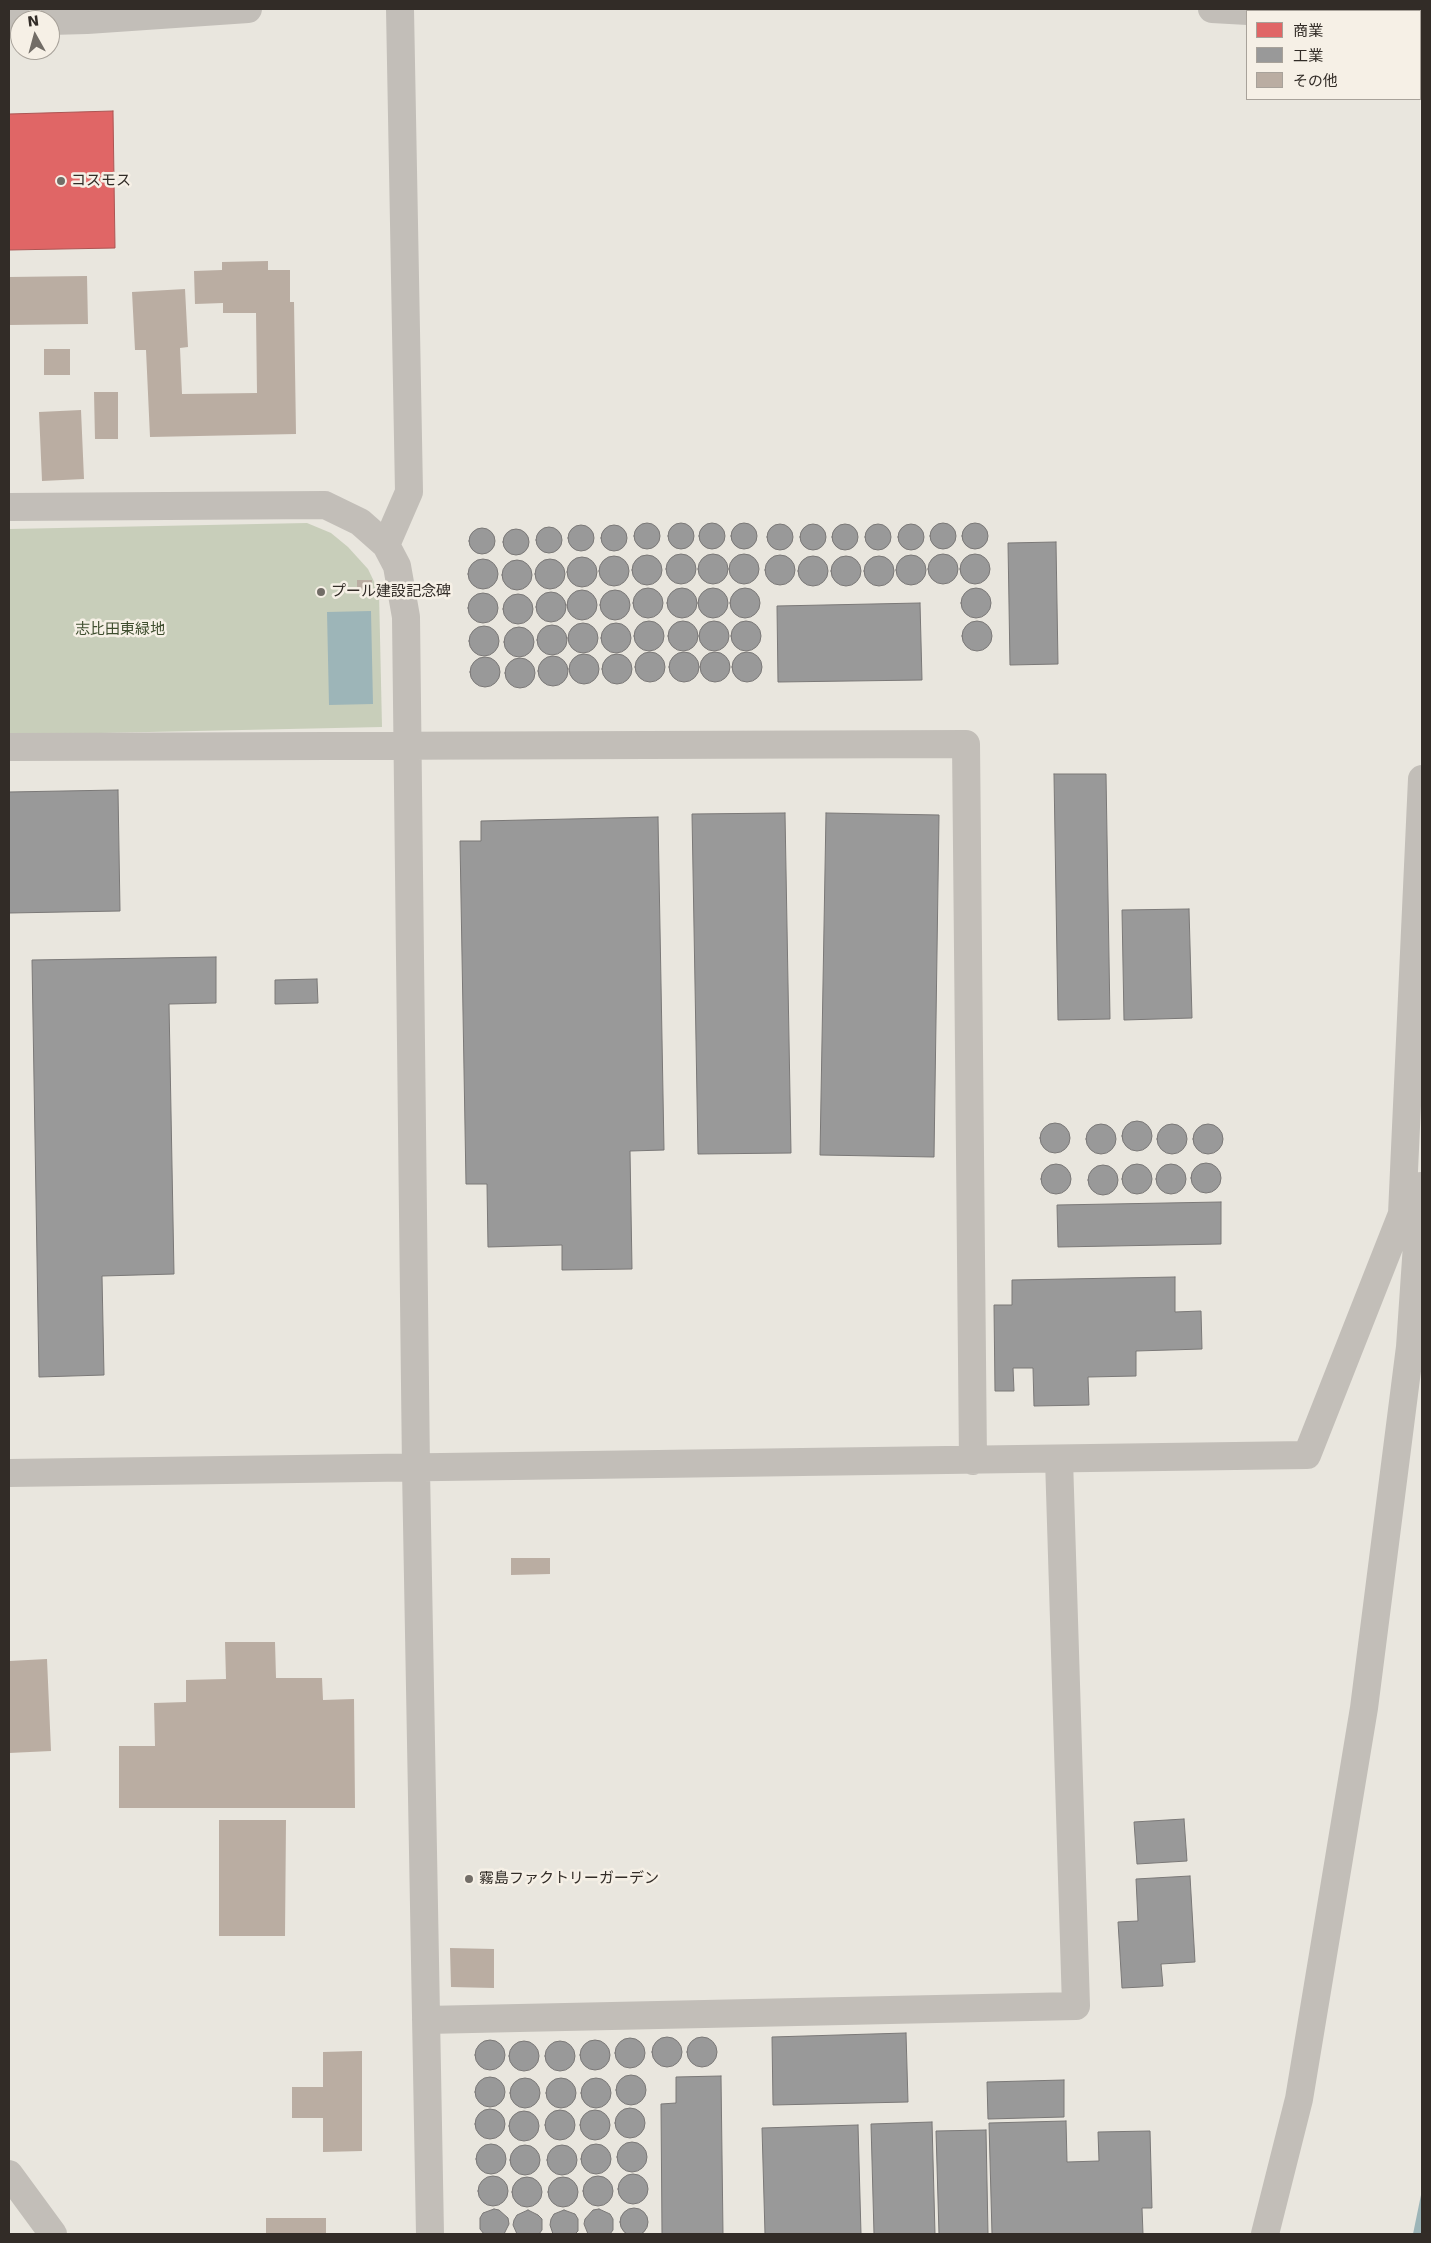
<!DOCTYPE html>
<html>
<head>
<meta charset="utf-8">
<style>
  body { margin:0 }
  #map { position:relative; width:1431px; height:2243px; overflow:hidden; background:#e9e6de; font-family:"DejaVu Sans","Noto Sans JP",sans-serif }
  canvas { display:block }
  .frame { position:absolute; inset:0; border:10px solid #322c27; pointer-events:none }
  .legend { position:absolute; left:1246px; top:10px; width:175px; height:90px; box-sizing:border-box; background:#f6f0e6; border:1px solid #a8a29a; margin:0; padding:6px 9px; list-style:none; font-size:15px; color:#322c27 }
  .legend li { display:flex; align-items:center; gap:10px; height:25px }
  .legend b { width:25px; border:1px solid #a8a29a }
  .north { position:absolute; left:10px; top:10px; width:50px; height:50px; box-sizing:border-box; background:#f6f0e6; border:1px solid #a8a29a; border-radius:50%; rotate:353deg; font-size:14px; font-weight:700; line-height:20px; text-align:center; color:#322c27 }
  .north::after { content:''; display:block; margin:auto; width:18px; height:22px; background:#726d67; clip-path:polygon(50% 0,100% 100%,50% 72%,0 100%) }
</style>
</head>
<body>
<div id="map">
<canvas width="1431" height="2243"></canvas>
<div class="frame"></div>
<ul class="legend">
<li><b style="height:14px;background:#e06666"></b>商業</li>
<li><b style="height:14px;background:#999"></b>工業</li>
<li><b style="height:14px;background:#baada2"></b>その他</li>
</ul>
<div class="north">N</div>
</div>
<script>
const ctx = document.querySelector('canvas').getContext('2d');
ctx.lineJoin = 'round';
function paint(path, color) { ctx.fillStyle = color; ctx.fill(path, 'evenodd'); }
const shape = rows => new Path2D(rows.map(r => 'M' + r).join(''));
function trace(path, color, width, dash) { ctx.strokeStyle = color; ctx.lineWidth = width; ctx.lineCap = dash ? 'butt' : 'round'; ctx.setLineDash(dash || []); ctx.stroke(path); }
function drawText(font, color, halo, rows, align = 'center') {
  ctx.font = font + ' "DejaVu Sans","Noto Sans JP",sans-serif'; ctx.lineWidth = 5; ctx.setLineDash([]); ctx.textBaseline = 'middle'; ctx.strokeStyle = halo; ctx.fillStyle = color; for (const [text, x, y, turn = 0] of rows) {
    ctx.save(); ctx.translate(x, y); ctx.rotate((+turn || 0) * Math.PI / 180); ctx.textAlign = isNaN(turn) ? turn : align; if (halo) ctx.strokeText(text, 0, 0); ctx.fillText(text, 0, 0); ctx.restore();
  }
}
const green = shape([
  [307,523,331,533,348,547,368,569,379,592,382,727,9,735,9,529]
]);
const water = shape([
  [371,611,373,704,329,705,327,612],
  [1422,2190,1422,2234,1413,2234]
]);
const shops = shape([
  [113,111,115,248,9,250,9,114,113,111]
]);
const industry = shape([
  '634 536a13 13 0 1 1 26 0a13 13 0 1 1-26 0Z',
  '699 536a13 13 0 1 1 26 0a13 13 0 1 1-26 0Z',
  '731 536a13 13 0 1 1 26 0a13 13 0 1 1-26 0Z',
  '962 536a13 13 0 1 1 26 0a13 13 0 1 1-26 0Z',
  '668 536a13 13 0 1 1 26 0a13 13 0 1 1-26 0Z',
  '930 536a13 13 0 1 1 26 0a13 13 0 1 1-26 0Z',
  '898 537a13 13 0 1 1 26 0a13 13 0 1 1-26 0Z',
  '767 537a13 13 0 1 1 26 0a13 13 0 1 1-26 0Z',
  '800 537a13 13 0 1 1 26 0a13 13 0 1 1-26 0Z',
  '865 537a13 13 0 1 1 26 0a13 13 0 1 1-26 0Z',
  '832 537a13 13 0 1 1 26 0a13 13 0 1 1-26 0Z',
  '601 538a13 13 0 1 1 26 0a13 13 0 1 1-26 0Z',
  '568 538a13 13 0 1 1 26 0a13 13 0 1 1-26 0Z',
  '536 540a13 13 0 1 1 26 0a13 13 0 1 1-26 0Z',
  '469 541a13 13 0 1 1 26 0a13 13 0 1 1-26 0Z',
  '503 542a13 13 0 1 1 26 0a13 13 0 1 1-26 0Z',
  [1056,542,1058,664,1010,665,1008,543,1056,542],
  '698 569a15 15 0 1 1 30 0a15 15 0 1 1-30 0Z',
  '729 569a15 15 0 1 1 30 0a15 15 0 1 1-30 0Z',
  '666 569a15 15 0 1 1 30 0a15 15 0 1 1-30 0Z',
  '928 569a15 15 0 1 1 30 0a15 15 0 1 1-30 0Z',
  '960 569a15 15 0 1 1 30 0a15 15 0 1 1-30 0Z',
  '632 570a15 15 0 1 1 30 0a15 15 0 1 1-30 0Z',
  '765 570a15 15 0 1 1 30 0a15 15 0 1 1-30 0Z',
  '896 570a15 15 0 1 1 30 0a15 15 0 1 1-30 0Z',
  '831 571a15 15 0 1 1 30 0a15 15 0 1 1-30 0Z',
  '599 571a15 15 0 1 1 30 0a15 15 0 1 1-30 0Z',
  '798 571a15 15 0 1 1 30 0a15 15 0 1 1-30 0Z',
  '864 571a15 15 0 1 1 30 0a15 15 0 1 1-30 0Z',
  '567 572a15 15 0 1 1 30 0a15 15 0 1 1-30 0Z',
  '468 574a15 15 0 1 1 30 0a15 15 0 1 1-30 0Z',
  '535 574a15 15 0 1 1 30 0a15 15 0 1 1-30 0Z',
  '502 575a15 15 0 1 1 30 0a15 15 0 1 1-30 0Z',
  '730 603a15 15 0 1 1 30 0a15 15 0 1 1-30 0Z',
  '961 603a15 15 0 1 1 30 0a15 15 0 1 1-30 0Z',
  '633 603a15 15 0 1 1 30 0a15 15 0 1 1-30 0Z',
  '698 603a15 15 0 1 1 30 0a15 15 0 1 1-30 0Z',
  '667 603a15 15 0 1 1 30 0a15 15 0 1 1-30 0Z',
  '567 605a15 15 0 1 1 30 0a15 15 0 1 1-30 0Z',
  '600 605a15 15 0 1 1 30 0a15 15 0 1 1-30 0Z',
  '536 607a15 15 0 1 1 30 0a15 15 0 1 1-30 0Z',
  '468 608a15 15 0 1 1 30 0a15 15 0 1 1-30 0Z',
  '503 609a15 15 0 1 1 30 0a15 15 0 1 1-30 0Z',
  [920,603,922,680,778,682,777,606,920,603],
  '731 636a15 15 0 1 1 30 0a15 15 0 1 1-30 0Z',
  '634 636a15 15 0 1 1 30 0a15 15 0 1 1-30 0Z',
  '699 636a15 15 0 1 1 30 0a15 15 0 1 1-30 0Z',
  '962 636a15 15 0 1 1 30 0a15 15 0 1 1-30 0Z',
  '668 636a15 15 0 1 1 30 0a15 15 0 1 1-30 0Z',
  '568 638a15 15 0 1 1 30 0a15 15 0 1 1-30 0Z',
  '601 638a15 15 0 1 1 30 0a15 15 0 1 1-30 0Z',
  '537 640a15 15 0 1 1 30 0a15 15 0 1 1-30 0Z',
  '469 641a15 15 0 1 1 30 0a15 15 0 1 1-30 0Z',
  '504 642a15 15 0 1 1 30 0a15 15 0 1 1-30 0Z',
  '669 667a15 15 0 1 1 30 0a15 15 0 1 1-30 0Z',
  '635 667a15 15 0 1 1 30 0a15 15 0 1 1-30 0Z',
  '732 667a15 15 0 1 1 30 0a15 15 0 1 1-30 0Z',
  '700 667a15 15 0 1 1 30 0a15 15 0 1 1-30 0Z',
  '569 669a15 15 0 1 1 30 0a15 15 0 1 1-30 0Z',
  '602 669a15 15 0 1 1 30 0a15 15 0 1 1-30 0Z',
  '538 671a15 15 0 1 1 30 0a15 15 0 1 1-30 0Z',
  '470 672a15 15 0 1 1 30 0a15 15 0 1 1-30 0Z',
  '505 673a15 15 0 1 1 30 0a15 15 0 1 1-30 0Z',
  [1054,774,1106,774,1110,1019,1058,1020,1054,774],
  [118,790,120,911,9,913,9,792,118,790],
  [785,813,791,1153,698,1154,692,814,785,813],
  [826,813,939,815,934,1157,820,1155,826,813],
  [658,817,664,1150,630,1151,632,1269,562,1270,562,1245,488,1247,487,1184,466,1184,460,841,481,841,481,821,658,817],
  [1189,909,1192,1018,1124,1020,1122,910,1189,909],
  [216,957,216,1003,169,1004,174,1274,102,1276,104,1375,39,1377,32,960,216,957],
  [317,979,318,1003,275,1004,275,980,317,979],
  '1122 1136a15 15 0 1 1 30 0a15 15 0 1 1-30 0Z',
  '1040 1138a15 15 0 1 1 30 0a15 15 0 1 1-30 0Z',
  '1157 1139a15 15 0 1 1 30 0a15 15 0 1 1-30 0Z',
  '1086 1139a15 15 0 1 1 30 0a15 15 0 1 1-30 0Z',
  '1193 1139a15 15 0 1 1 30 0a15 15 0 1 1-30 0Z',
  '1191 1178a15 15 0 1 1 30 0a15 15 0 1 1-30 0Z',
  '1156 1179a15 15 0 1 1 30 0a15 15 0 1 1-30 0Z',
  '1041 1179a15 15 0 1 1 30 0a15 15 0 1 1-30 0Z',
  '1122 1179a15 15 0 1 1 30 0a15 15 0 1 1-30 0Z',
  '1088 1180a15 15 0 1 1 30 0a15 15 0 1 1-30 0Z',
  [1221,1202,1221,1244,1058,1247,1057,1205,1221,1202],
  [1175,1277,1175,1312,1201,1311,1202,1349,1136,1351,1136,1376,1088,1377,1089,1405,1034,1406,1033,1368,1013,1368,1014,1391,995,1391,994,1305,1012,1305,1012,1280,1175,1277],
  [1184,1819,1187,1861,1137,1864,1134,1822,1184,1819],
  [1190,1876,1195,1962,1161,1964,1163,1986,1122,1988,1118,1922,1138,1921,1136,1879,1190,1876],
  [906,2033,908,2102,773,2105,772,2037,906,2033],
  '687 2052a15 15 0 1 1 30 0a15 15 0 1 1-30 0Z',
  '652 2052a15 15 0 1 1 30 0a15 15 0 1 1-30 0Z',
  '615 2053a15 15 0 1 1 30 0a15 15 0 1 1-30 0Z',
  '475 2055a15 15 0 1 1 30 0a15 15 0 1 1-30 0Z',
  '580 2055a15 15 0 1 1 30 0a15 15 0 1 1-30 0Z',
  '545 2056a15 15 0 1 1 30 0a15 15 0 1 1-30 0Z',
  '509 2056a15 15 0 1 1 30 0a15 15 0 1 1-30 0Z',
  '616 2090a15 15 0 1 1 30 0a15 15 0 1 1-30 0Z',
  [721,2076,723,2234,662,2234,661,2104,676,2103,676,2077,721,2076],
  '475 2092a15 15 0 1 1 30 0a15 15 0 1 1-30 0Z',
  '546 2093a15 15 0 1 1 30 0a15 15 0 1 1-30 0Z',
  '510 2093a15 15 0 1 1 30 0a15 15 0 1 1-30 0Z',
  '581 2093a15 15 0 1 1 30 0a15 15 0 1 1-30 0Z',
  [1064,2080,1064,2117,988,2119,987,2082,1064,2080],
  '615 2123a15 15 0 1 1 30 0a15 15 0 1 1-30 0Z',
  '475 2124a15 15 0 1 1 30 0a15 15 0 1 1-30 0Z',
  '545 2125a15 15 0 1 1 30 0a15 15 0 1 1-30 0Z',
  '580 2125a15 15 0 1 1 30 0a15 15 0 1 1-30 0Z',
  '509 2126a15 15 0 1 1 30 0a15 15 0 1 1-30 0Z',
  [1066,2121,1067,2162,1099,2161,1098,2132,1150,2131,1152,2208,1142,2208,1143,2234,992,2234,989,2123,1066,2121],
  [932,2122,935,2234,874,2234,871,2124,932,2122],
  [858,2125,861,2234,765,2234,762,2128,858,2125],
  [986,2130,988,2234,939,2234,936,2131,986,2130],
  '617 2157a15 15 0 1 1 30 0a15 15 0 1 1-30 0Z',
  '476 2159a15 15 0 1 1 30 0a15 15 0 1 1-30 0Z',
  '581 2159a15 15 0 1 1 30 0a15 15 0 1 1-30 0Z',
  '547 2160a15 15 0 1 1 30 0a15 15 0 1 1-30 0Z',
  '510 2160a15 15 0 1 1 30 0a15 15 0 1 1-30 0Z',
  '618 2189a15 15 0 1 1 30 0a15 15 0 1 1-30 0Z',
  '583 2191a15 15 0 1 1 30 0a15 15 0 1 1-30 0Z',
  '478 2191a15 15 0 1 1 30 0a15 15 0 1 1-30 0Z',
  '512 2192a15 15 0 1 1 30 0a15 15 0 1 1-30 0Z',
  '548 2192a15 15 0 1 1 30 0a15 15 0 1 1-30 0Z',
  '620 2222a14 14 0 1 1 28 0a14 14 0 1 1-28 0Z',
  [494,2209,499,2210,508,2218,509,2224,504,2234,484,2234,480,2229,480,2218,483,2213,494,2209],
  [599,2209,610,2214,613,2219,613,2230,610,2234,588,2234,584,2224,585,2219,593,2210,599,2209],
  [528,2210,538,2215,542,2219,542,2230,539,2234,517,2234,513,2225,514,2220,517,2215,528,2210],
  [564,2210,575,2214,578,2219,578,2231,575,2234,553,2234,550,2225,551,2219,554,2214,564,2210]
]);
const building = shape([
  [268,261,268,270,290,270,290,302,294,302,296,434,150,437,146,350,135,350,132,292,185,289,188,347,180,348,182,394,257,393,256,313,223,313,223,303,195,304,194,271,222,270,222,262],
  [87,276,88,324,9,325,9,277],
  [44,349,70,349,70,375,44,375],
  [94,392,118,392,118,439,95,439],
  [81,410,84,479,42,481,39,412],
  [357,580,372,580,372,590,357,590],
  [511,1558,550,1558,550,1574,511,1575],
  [225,1642,275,1642,276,1678,322,1678,323,1700,354,1699,355,1808,119,1808,119,1746,155,1746,154,1703,186,1702,186,1680,226,1679],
  [47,1659,51,1751,9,1753,9,1661],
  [219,1820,286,1820,285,1936,219,1936],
  [450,1948,494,1949,494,1988,451,1987],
  [362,2051,362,2151,323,2152,323,2118,292,2118,292,2087,323,2087,323,2052],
  [266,2218,326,2218,326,2234,266,2234]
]);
const minor = shape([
  [1212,9,1248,11],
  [9,21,20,21],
  [50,21,87,20,248,9],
  [1420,23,1422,23],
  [9,507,325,505,360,522,386,545,397,566,406,617,416,1469,430,2234],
  [386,545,409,492,400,9],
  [9,747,966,744,973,1461],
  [9,1473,1307,1455,1402,1214,1422,779],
  [426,2020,1076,2006,1059,1459],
  [9,2174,53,2234],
  [1265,2234,1299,2099,1364,1708,1410,1347,1421,1186]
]);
const markers = [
  [61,181,5,"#726d67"],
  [321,592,5,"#726d67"],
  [469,1879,5,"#726d67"]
];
const poiNames = [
  ["コスモス",71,181],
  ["プール建設記念碑",331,592],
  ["霧島ファクトリーガーデン",479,1879]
];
const parkNames = [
  ["志比田東緑地",120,630]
];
paint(green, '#c8ceba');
paint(water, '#9db5b8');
paint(shops, '#e06666');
trace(shops, '#ac5553', 1);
paint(industry, '#999');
trace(industry, '#7a7877', 1);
paint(building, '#baada2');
trace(minor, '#c2beb8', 28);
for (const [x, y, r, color] of markers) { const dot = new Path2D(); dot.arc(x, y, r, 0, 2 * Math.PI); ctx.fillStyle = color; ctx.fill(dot); trace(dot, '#f6f0e6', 2); }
drawText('15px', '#322c27', '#f6f0e6', poiNames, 'left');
drawText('15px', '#3e4d2e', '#f6f0e6', parkNames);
</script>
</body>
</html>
